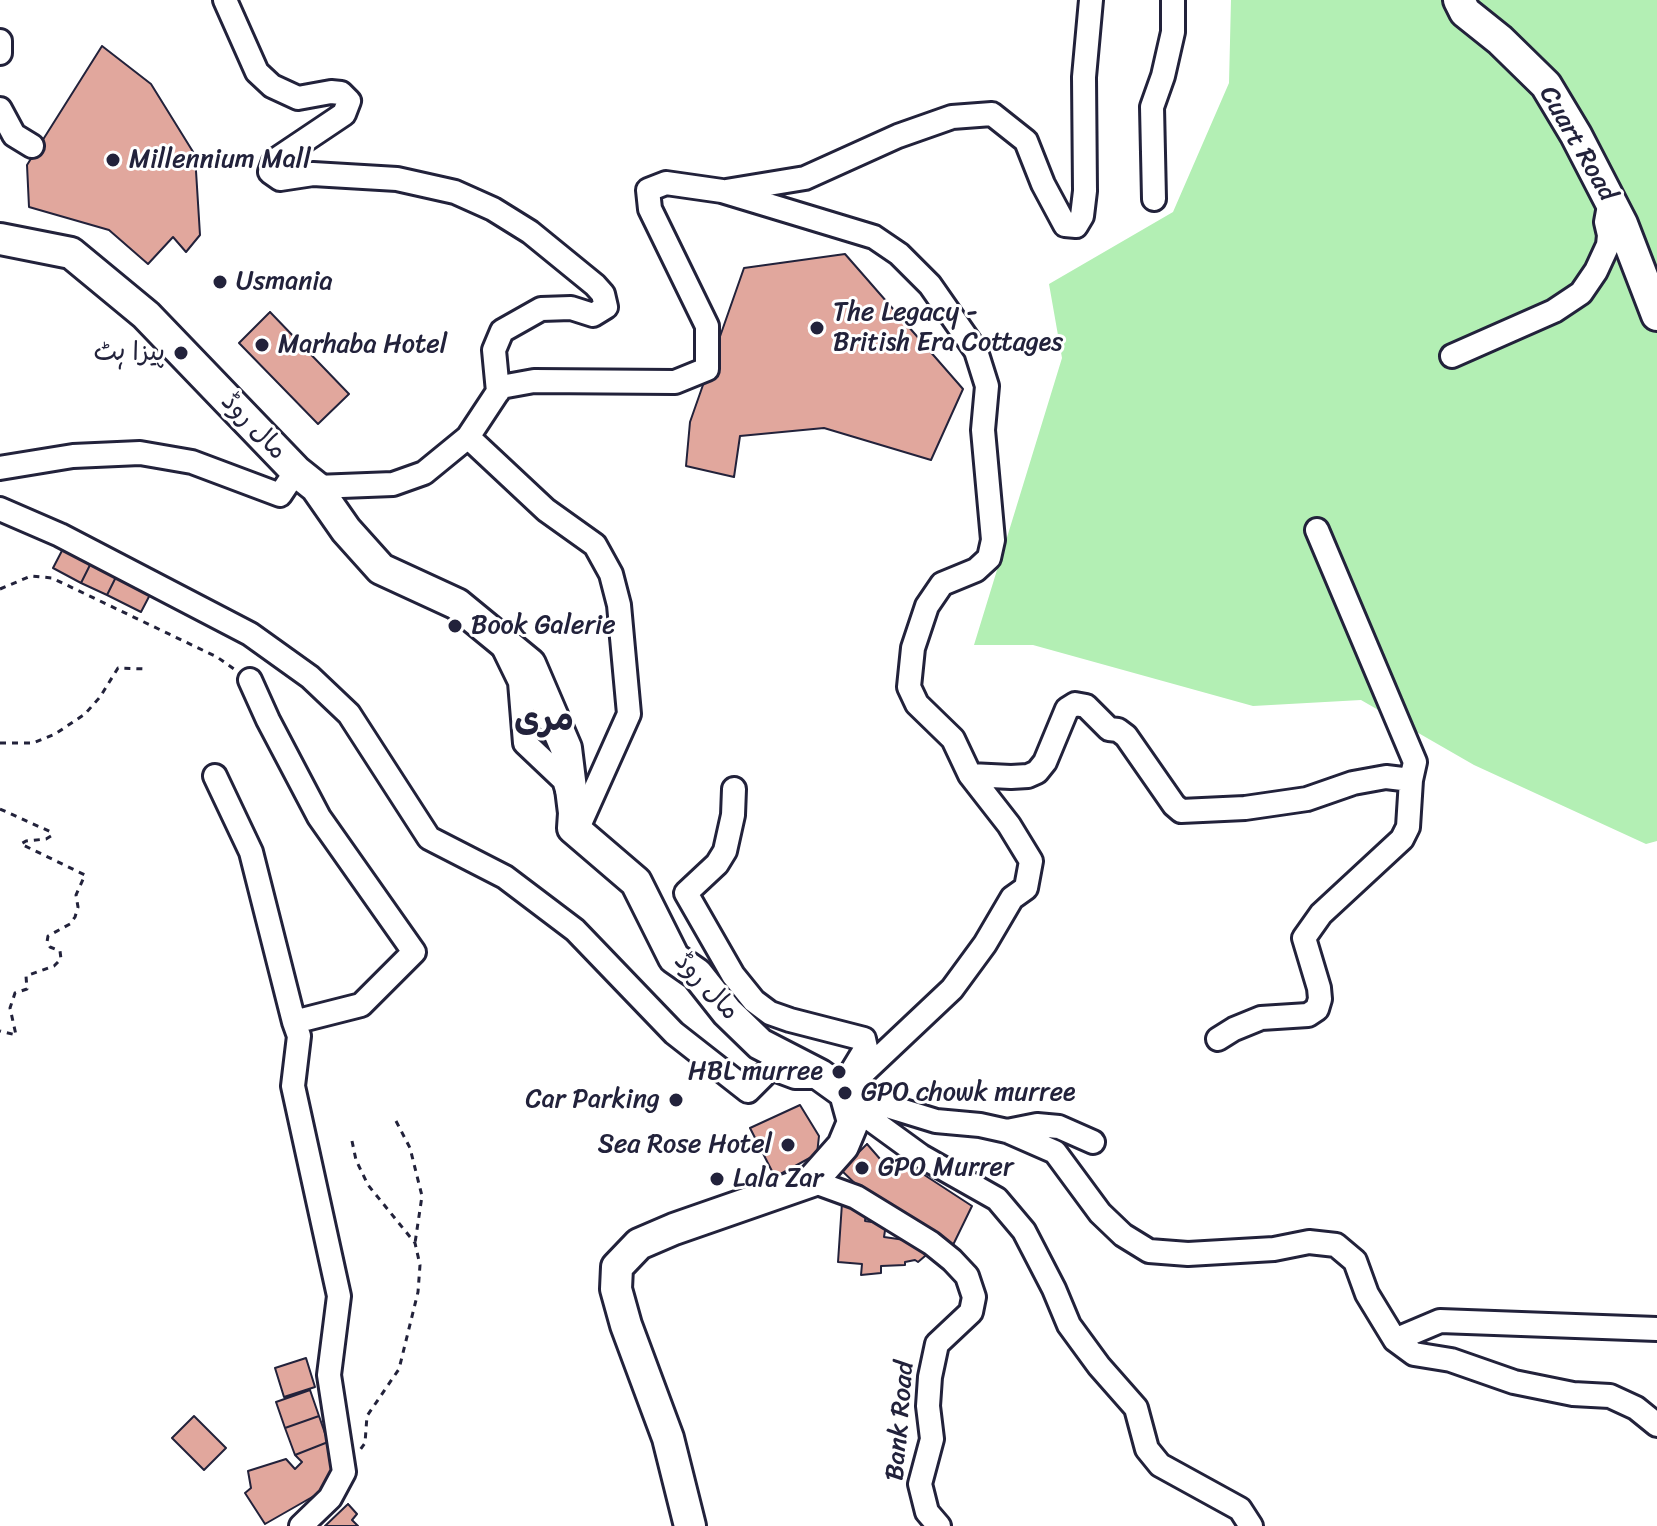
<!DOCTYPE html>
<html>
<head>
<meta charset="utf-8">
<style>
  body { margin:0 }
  canvas { display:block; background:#fff }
</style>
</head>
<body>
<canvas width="1657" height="1526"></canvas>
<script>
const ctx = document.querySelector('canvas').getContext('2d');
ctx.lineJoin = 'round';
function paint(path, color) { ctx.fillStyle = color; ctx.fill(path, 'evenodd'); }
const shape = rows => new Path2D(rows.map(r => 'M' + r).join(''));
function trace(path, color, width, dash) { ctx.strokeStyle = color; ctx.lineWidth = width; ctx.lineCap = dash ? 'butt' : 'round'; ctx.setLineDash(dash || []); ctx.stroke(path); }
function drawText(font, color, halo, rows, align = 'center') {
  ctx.font = font + ' Sriracha,"Playpen Sans Arabic",sans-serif'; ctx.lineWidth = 6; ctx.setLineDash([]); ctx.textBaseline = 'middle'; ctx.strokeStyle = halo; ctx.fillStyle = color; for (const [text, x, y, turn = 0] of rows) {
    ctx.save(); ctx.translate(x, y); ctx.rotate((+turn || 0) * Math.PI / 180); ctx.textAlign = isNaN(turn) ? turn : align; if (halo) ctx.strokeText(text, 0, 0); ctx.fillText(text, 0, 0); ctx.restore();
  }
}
const green = shape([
  [1231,0,1657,0,1657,841,1646,844,1474,765,1361,700,1253,706,1033,645,974,645,1062,358,1049,284,1173,212,1229,83]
]);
const building = shape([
  [102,46,151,84,195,155,200,235,186,252,173,237,148,264,109,230,29,207,27,165,102,46],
  [845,254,963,389,931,460,824,428,740,436,734,477,686,466,690,422,744,268,845,254],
  [270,312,349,394,318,424,239,343,270,312],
  [66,543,94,557,81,583,53,568,66,543],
  [94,557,119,571,107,595,81,583,94,557],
  [119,571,154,587,141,612,107,595,119,571],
  [800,1105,819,1136,817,1154,775,1177,750,1128,800,1105],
  [867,1144,894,1175,906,1163,972,1206,953,1245,886,1213,841,1170,867,1144],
  [842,1203,867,1206,865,1221,886,1224,884,1237,919,1242,931,1251,918,1262,915,1260,905,1262,905,1265,881,1266,881,1273,861,1275,862,1264,838,1262,842,1203],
  [306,1358,315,1387,284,1397,275,1368,306,1358],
  [310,1390,319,1416,285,1428,276,1402,310,1390],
  [194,1416,226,1448,204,1470,172,1438,194,1416],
  [319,1416,328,1442,295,1455,285,1428,319,1416],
  [328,1442,334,1472,321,1492,265,1524,245,1493,251,1488,248,1471,286,1459,295,1469,302,1462,295,1455,328,1442],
  [348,1504,357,1514,352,1520,358,1526,325,1526,348,1504]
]);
const path = shape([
  [0,589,31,576,52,578,217,657,234,669],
  [0,743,33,743,55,734,85,714,100,697,118,668,147,669],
  [0,809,51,832,51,836,46,839,26,841,21,844,85,875,76,895,78,907,75,917,70,924,48,936,47,942,50,947,60,951,61,959,54,966,26,976,27,989,15,993,10,1008,16,1035,0,1031],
  [396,1121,410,1148,422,1196,415,1243],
  [352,1141,356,1160,368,1185,415,1243,420,1265,418,1292,399,1369,367,1416,365,1443,360,1450]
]);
const minor = shape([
  [225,0,257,72,272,86,298,98,331,92,341,93,349,101,344,114,274,161,270,172,280,179,313,174,397,179,455,192,493,209,530,232,595,285,603,294,606,307,593,315,571,308,541,309,502,331,494,350,498,392],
  [0,41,0,53],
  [0,109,14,135,32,146],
  [726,191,805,178,898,136,952,117,992,114,1026,141,1043,184,1065,225,1076,226,1082,216,1085,191,1084,77,1091,0],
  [1154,199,1152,107,1163,76,1173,32,1173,0],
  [1452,356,1554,311,1581,293,1596,271,1608,245,1609,235,1606,222,1610,200],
  [468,437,546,510,595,545,611,574,619,605,629,714,582,819,573,828],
  [0,468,73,456,140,453,192,462,280,495,296,471],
  [316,487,393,484,424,473,468,437,501,387,534,381,675,382,707,369,707,326,650,209,648,190,666,183,722,191,874,237,899,254,930,285,976,351,987,386,983,430,993,540,989,558,976,570,942,584,927,606,913,648,909,687,917,704,953,739,970,775,1009,825,1031,861,1026,888,1012,898,985,944,952,989,863,1073,845,1093],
  [0,509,60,535,250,634,310,677,349,714,429,838,505,877,575,930,674,1033,748,1091,771,1068,795,1077,811,1077],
  [502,645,520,682,525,743,564,780,568,793],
  [250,680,268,720,319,817,414,952,361,1005,294,1022,299,1036,293,1086,339,1296,329,1375,344,1472,330,1498,301,1526],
  [970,775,1011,777,1028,776,1037,772,1045,762,1067,709,1075,704,1086,706,1109,729,1118,730,1126,736,1174,805,1181,811,1245,808,1307,799,1353,783,1386,777,1411,780],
  [215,776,251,852,294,1022],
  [734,789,733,815,725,851,717,864,686,893,733,975,754,1001,770,1013,790,1020,864,1039,866,1048,849,1076],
  [1218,1039,1234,1029,1261,1018,1308,1015,1317,1009,1320,999,1319,988,1304,938,1321,914,1402,839,1408,827,1411,780,1415,762,1317,530],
  [845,1093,936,1121,980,1125,1007,1131,1055,1152,1100,1213,1123,1235,1149,1251,1188,1254,1274,1249,1309,1242,1336,1245,1355,1261,1367,1294,1395,1340,1414,1354,1451,1360,1514,1382,1573,1394,1610,1396,1636,1408,1657,1425],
  [849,1097,866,1116,921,1156,997,1199,1024,1231,1054,1289,1069,1325,1099,1366,1136,1408,1147,1449,1160,1465,1240,1509,1251,1526],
  [1007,1131,1037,1125,1059,1127,1093,1142],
  [812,1181,856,1197,931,1243,952,1260,967,1276,974,1297,971,1312,937,1344,930,1377,928,1406,932,1439,920,1484,927,1512,939,1526],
  [1395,1340,1440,1321,1657,1329]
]);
const major = shape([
  [1459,0,1465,12,1500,40,1546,85,1576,135,1622,224,1657,315],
  [0,239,71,253,146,315,296,471,316,487,346,530,381,569,457,604,530,664,566,748,574,813,573,828,636,882,674,958,697,974,727,1012,760,1044,820,1075,845,1093,853,1122,843,1146,812,1181,674,1229,639,1244,617,1267,616,1289,626,1325,668,1438,690,1526]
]);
const markers = [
  [113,160,8,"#22223b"],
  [220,282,8,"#22223b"],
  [817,328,8,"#22223b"],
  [262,345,8,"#22223b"],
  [181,353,8,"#22223b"],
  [455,626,8,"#22223b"],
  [839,1072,8,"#22223b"],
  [845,1093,8,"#22223b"],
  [676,1100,8,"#22223b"],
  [788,1145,8,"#22223b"],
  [862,1168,8,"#22223b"],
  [717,1179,8,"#22223b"]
];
const streetNames = [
  ["Cuart Road",1577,144,60],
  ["مال روڈ",253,427,46],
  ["مال روڈ",706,987,47],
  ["Bank Road",901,1421,-85]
];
const poiNames = [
  ["Millennium Mall",129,160],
  ["Usmania",236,282],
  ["The Legacy -",833,313],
  ["British Era Cottages",833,343],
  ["Marhaba Hotel",278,345],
  ["پیزا ہٹ",165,353,"right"],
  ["Book Galerie",471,626],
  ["HBL murree",823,1072,"right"],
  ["GPO chowk murree",861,1093],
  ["Car Parking",660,1100,"right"],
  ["Sea Rose Hotel",772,1145,"right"],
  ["GPO Murrer",878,1168],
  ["Lala Zar",733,1179]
];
const districtNames = [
  ["مری",544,721]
];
paint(green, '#b3efb4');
paint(building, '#e1a79d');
trace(building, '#22223b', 2);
trace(minor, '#22223b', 28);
trace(major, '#22223b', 36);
trace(path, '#22223b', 3, [6, 6]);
trace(minor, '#fff', 22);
trace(major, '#fff', 30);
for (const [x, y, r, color] of markers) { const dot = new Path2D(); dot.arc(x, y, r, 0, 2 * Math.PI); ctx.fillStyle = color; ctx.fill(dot); trace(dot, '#fff', 3); }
drawText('26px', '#22223b', '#fff', streetNames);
drawText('26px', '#22223b', '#fff', poiNames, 'left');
drawText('bold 34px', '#22223b', '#fff', districtNames);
</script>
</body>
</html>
